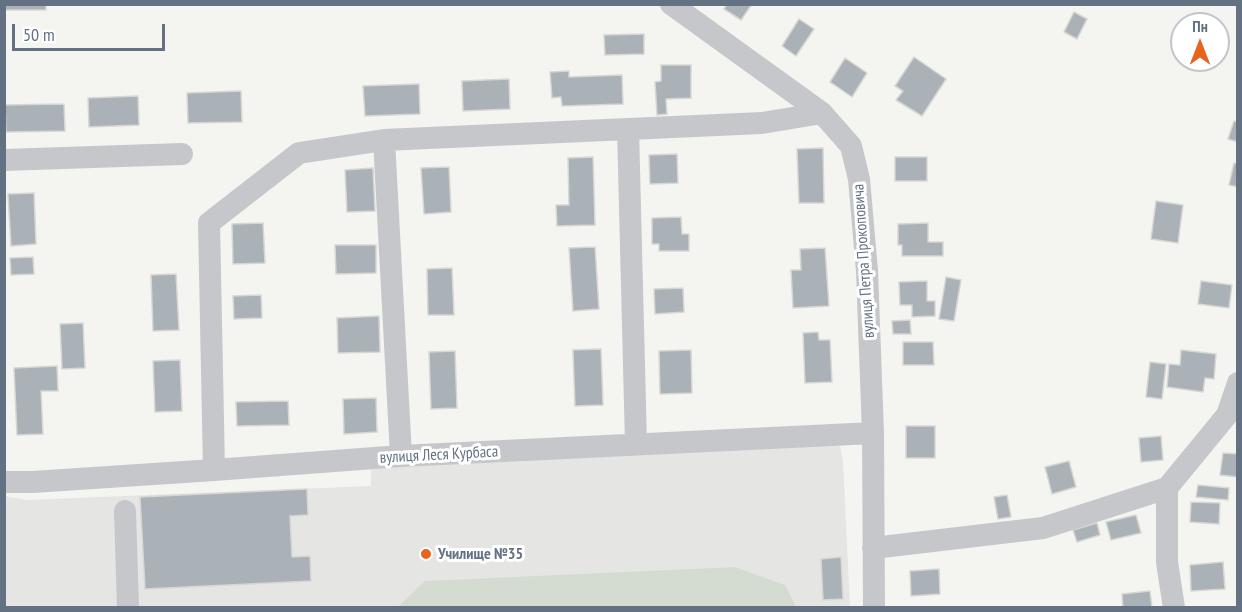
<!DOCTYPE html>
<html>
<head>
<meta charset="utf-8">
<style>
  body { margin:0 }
  #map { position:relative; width:1242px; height:612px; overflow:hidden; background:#f4f5f1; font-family:"PT Sans Narrow",sans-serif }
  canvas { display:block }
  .frame { position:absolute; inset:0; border:6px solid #637183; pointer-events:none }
  .north { position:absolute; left:1170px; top:12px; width:60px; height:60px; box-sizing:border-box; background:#fff; border:2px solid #c1c6cd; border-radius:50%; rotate:0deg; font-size:16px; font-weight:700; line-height:24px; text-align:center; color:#637183 }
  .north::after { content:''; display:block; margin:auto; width:21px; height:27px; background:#e8631e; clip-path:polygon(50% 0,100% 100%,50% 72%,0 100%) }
  .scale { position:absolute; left:12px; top:24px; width:153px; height:27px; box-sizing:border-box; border:3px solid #637183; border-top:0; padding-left:8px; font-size:18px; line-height:21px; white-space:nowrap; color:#637183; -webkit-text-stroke:4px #fff; paint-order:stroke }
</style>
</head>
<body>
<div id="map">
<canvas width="1242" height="612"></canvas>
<div class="frame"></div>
<div class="north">Пн</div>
<div class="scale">50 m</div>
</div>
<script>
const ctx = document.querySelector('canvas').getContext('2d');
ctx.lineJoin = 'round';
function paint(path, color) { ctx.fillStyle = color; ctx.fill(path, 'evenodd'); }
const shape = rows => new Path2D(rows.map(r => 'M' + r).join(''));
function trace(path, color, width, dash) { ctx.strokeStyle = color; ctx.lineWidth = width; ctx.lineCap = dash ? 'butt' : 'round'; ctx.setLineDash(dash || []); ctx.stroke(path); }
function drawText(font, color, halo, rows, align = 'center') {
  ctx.font = font + ' "PT Sans Narrow",sans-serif'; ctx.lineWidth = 6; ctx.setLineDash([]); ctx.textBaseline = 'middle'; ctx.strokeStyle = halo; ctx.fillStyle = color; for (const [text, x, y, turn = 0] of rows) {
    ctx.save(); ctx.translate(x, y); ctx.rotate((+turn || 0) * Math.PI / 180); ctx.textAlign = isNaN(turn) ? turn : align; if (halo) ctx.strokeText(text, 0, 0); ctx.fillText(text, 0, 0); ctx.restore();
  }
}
const built = shape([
  [839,441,843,462,850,607,5,608,5,496,26,500,371,486,371,468]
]);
const green = shape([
  [735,567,785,585,796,607,398,607,425,581]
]);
const building = shape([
  [4,4,46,4,46,10,4,10,4,4],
  [727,4,752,4,741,20,724,9,727,4],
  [1074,12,1087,19,1077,39,1064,32,1074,12],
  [1202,13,1219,20,1217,24,1197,24,1202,13],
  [799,19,814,29,796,56,782,46,799,19],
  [644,34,644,54,605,55,604,35,644,34],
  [914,57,946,79,922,116,896,100,903,91,895,86,914,57],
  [845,58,867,73,852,97,830,82,845,58],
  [661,65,691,65,691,98,666,99,667,114,657,115,655,82,661,81,661,65],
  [569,71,569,77,622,75,623,104,562,106,561,97,552,98,550,72,569,71],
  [509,79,510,109,463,111,462,81,509,79],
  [419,84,420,114,365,116,363,86,419,84],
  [241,91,242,122,188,123,187,93,241,91],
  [138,96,139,125,89,127,88,98,138,96],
  [64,104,65,131,6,132,5,105,64,104],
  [1234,121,1238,122,1238,142,1228,139,1234,121],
  [823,148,824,203,799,203,797,149,823,148],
  [677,154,678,183,650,184,649,155,677,154],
  [593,157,595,225,557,226,556,205,569,205,568,158,593,157],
  [895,157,927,157,927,181,895,181,895,157],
  [1234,163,1238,164,1238,187,1229,185,1234,163],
  [449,167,451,212,424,214,421,168,449,167],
  [373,168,375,211,347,212,345,170,373,168],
  [34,193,36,244,11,246,8,194,34,193],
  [1156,201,1183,205,1178,243,1151,239,1156,201],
  [681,217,682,234,689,234,689,251,659,251,659,244,652,244,652,218,681,217],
  [263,223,265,263,233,264,232,224,263,223],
  [928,223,928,242,943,242,943,256,902,256,902,245,898,245,898,224,928,223],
  [335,245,376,245,376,273,336,274,335,245],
  [595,247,599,309,573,311,569,248,595,247],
  [825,248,829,306,793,308,791,270,801,270,800,249,825,248],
  [33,257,34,274,11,275,10,258,33,257],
  [452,268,454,315,428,315,427,269,452,268],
  [176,274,179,330,153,331,151,275,176,274],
  [946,277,961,280,954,321,939,319,946,277],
  [927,281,927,301,935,301,935,316,912,317,912,305,900,305,899,282,927,281],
  [1201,281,1232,285,1229,308,1198,304,1201,281],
  [683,288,684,312,655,314,654,289,683,288],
  [261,295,262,318,234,319,233,296,261,295],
  [379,316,380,352,338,353,337,318,379,316],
  [910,320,911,334,893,334,892,321,910,320],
  [83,323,85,368,62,369,60,324,83,323],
  [818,332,819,340,830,340,832,382,805,383,803,333,818,332],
  [903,342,933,342,934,365,903,365,903,342],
  [601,349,603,405,575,406,573,350,601,349],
  [691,350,692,393,660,394,659,351,691,350],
  [1181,350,1216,354,1214,379,1205,378,1203,392,1167,387,1169,364,1180,365,1181,350],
  [455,351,457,408,431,409,429,352,455,351],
  [180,360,182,411,155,412,153,361,180,360],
  [1150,362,1166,364,1162,399,1146,397,1150,362],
  [57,366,58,391,41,391,43,434,17,435,14,368,57,366],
  [376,398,377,432,344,434,343,399,376,398],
  [288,401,289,425,237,426,236,402,288,401],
  [906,426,935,426,935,458,906,458,906,426],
  [1161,436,1163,460,1141,462,1139,438,1161,436],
  [1223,453,1238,454,1238,477,1220,475,1223,453],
  [1069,461,1076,487,1052,494,1045,467,1069,461],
  [1198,485,1229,488,1228,500,1196,497,1198,485],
  [307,489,308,515,290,516,292,557,310,556,311,581,145,589,140,497,307,489],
  [1007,495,1011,517,998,519,994,497,1007,495],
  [1191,502,1220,503,1219,524,1190,522,1191,502],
  [1136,515,1141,533,1111,540,1106,522,1136,515],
  [1097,523,1100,535,1077,542,1073,530,1097,523],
  [841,557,843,599,823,600,821,559,841,557],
  [1223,562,1225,589,1191,591,1190,565,1223,562],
  [939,569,940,594,911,596,910,571,939,569],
  [1150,591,1152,608,1123,608,1122,594,1150,591]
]);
const minor = shape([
  [671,4,822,113,851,146,859,179,867,271,873,433,874,608],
  [628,129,636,444],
  [384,140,401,456],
  [4,160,182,154],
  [214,470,209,223,299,153,384,140,762,123,822,113],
  [4,482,33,482,214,470,401,456,873,433],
  [125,511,128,608],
  [873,548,1043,528,1167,488],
  [1174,608,1167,562,1167,488,1227,415,1238,383]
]);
const markers = [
  [426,554,6,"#e8631e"]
];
const streetNames = [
  ["вулиця Петра Прокоповича",864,261,-94],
  ["вулиця Леся Курбаса",439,455,-3]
];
const poiNames = [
  ["Училище №35",438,554]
];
paint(built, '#e5e6e4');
paint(green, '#d4dcd2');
paint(building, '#aab1b7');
trace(building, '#d6d6d3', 1.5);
trace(minor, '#c5c7cb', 22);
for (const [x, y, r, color] of markers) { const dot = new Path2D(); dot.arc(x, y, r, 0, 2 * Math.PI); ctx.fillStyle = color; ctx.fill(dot); trace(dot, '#fff', 2); }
drawText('16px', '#637183', '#fff', streetNames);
drawText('bold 16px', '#637183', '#fff', poiNames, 'left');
</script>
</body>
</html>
